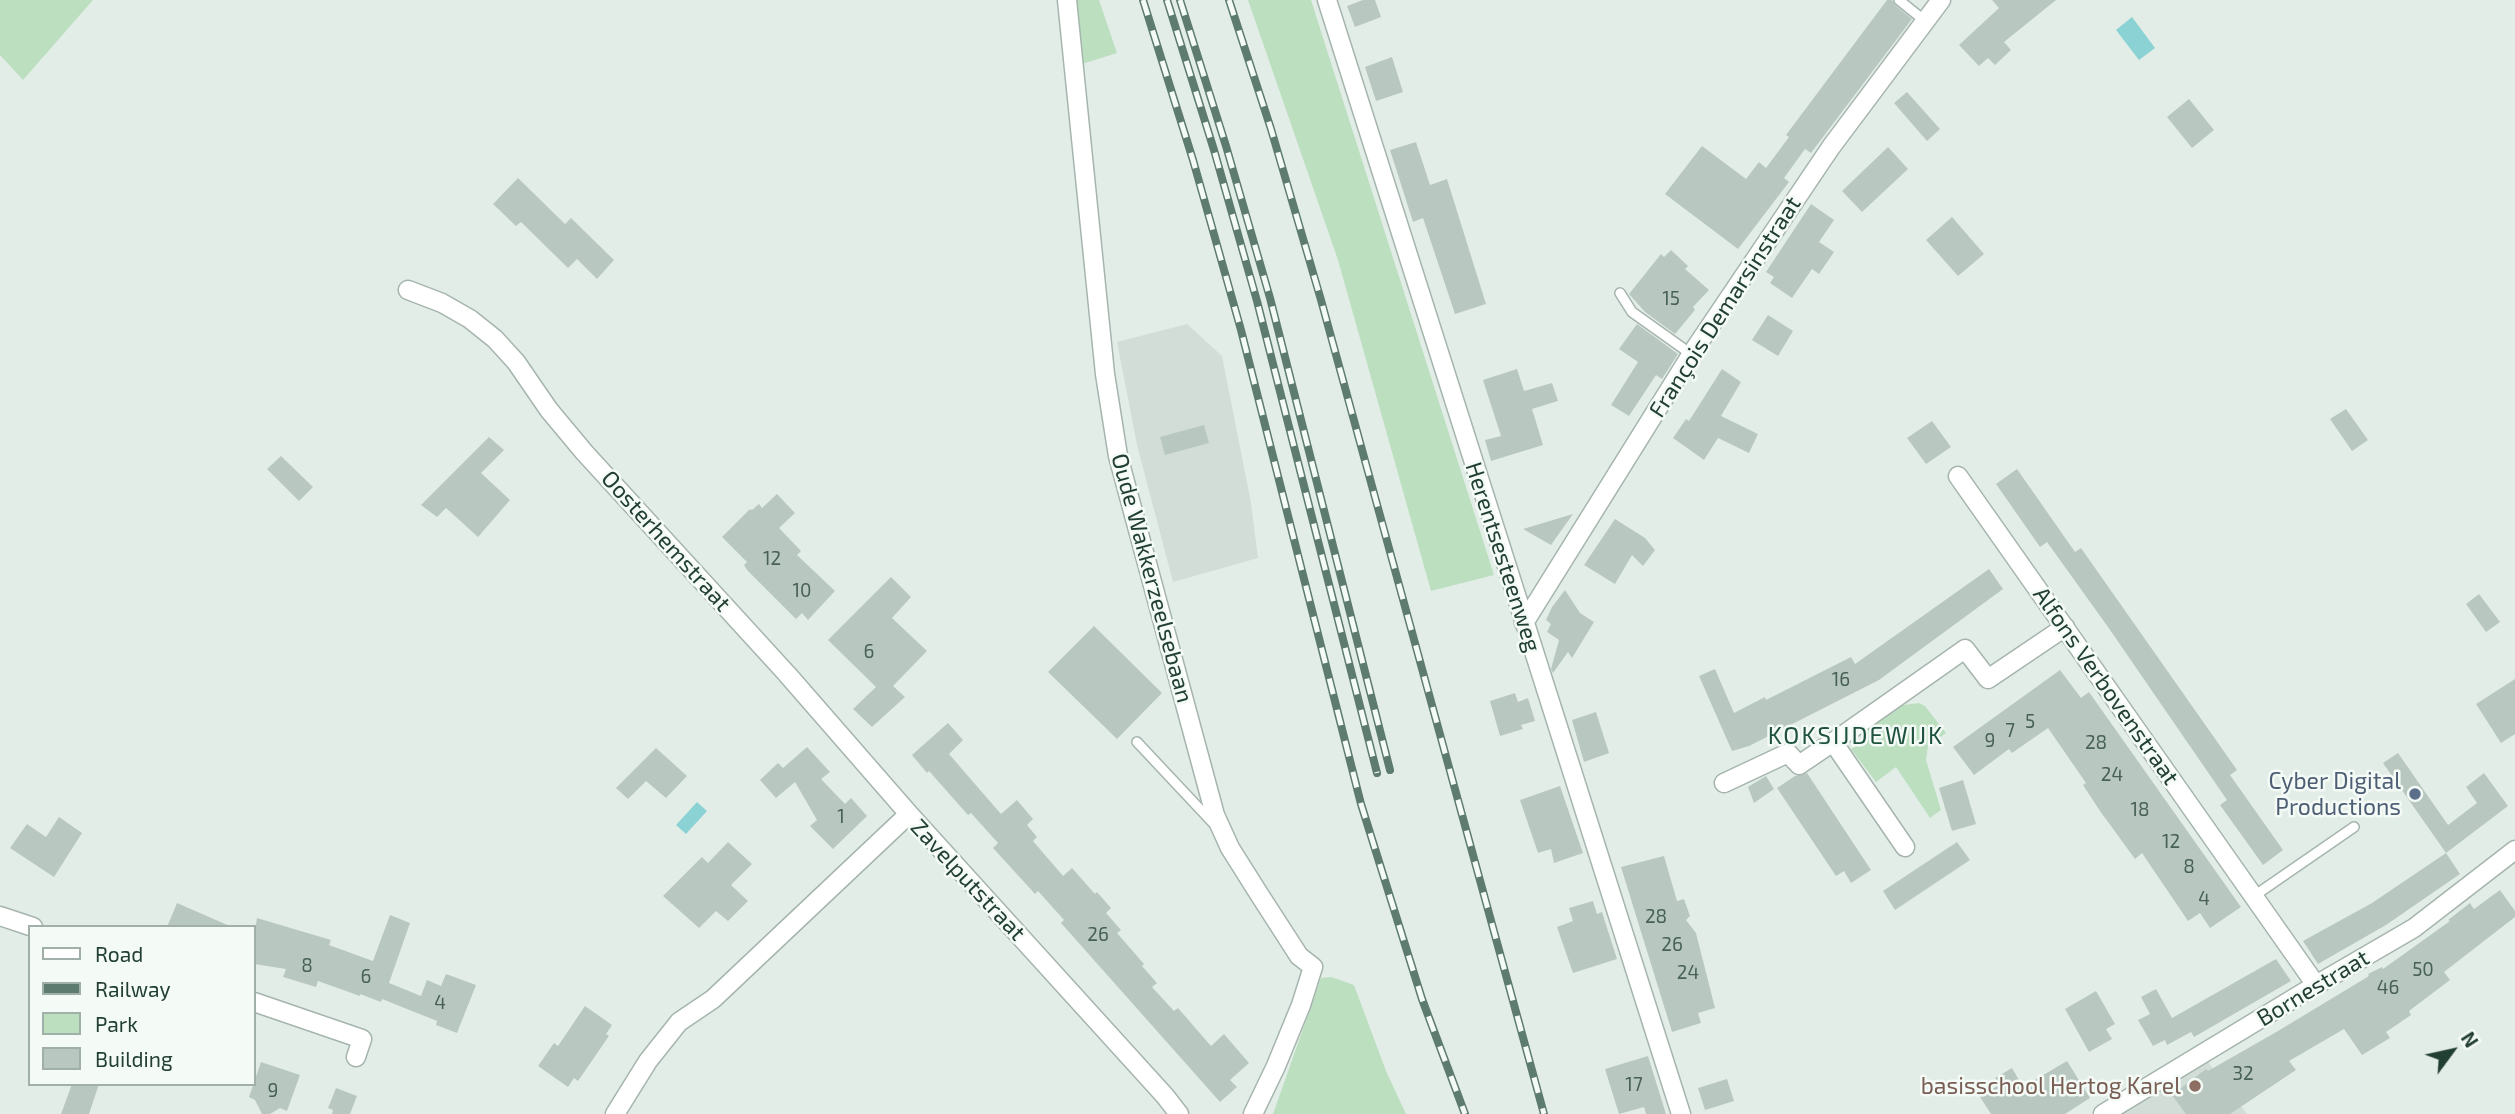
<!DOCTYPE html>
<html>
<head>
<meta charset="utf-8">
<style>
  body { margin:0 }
  #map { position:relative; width:2515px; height:1114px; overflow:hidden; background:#e3ede7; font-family:"Exo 2",sans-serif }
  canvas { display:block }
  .legend { position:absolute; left:28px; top:925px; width:228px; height:161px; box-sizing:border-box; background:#f4faf6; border:2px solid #a0afa8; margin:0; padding:9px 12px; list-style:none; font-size:21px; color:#223f33 }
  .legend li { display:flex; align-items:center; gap:14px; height:35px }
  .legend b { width:35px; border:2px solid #a0afa8 }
  .north { position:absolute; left:2417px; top:1016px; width:70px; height:70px; -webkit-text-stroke:5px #f4faf6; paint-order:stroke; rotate:57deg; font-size:19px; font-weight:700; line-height:28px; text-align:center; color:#223f33 }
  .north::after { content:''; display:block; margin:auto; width:24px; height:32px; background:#223f33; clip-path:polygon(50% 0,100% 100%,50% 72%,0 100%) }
</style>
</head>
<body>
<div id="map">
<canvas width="2515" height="1114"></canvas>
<ul class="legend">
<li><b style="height:9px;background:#fff"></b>Road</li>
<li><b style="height:9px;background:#5d7b6e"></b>Railway</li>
<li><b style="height:19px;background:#bcdfc0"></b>Park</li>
<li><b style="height:19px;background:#b8c8c0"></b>Building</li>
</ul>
<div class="north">N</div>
</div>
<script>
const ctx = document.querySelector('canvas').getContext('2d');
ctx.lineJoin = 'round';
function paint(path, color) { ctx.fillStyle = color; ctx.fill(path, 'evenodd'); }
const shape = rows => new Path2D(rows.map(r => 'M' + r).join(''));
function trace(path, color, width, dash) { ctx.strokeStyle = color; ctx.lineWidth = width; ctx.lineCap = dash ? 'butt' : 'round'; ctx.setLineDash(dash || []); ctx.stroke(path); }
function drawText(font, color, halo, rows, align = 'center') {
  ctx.font = font + ' "Exo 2",sans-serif'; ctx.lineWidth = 5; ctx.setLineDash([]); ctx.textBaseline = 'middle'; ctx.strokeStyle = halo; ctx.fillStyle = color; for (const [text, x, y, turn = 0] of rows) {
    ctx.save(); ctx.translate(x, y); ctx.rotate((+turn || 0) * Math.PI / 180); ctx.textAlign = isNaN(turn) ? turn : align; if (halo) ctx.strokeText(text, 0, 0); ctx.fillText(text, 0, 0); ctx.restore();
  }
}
const built = shape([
  [1187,324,1222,356,1251,503,1258,558,1173,582,1137,445,1117,342],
  [2206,1059,2247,1114,2120,1114]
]);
const green = shape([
  [0,0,93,0,23,80,0,55],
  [1074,0,1099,0,1117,53,1082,64],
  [1248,0,1311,0,1494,575,1431,591,1338,260],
  [1919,703,1925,706,1946,733,1928,746,1926,760,1941,810,1930,818,1896,767,1876,782,1851,749,1864,741,1859,731,1896,706],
  [1331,977,1354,985,1386,1071,1406,1114,1273,1114,1321,978]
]);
const water = shape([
  [2132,17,2155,48,2139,60,2116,30],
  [697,802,707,811,686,834,676,825]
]);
const building = shape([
  [1363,0,1375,0,1381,17,1355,27,1347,6],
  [1887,0,1892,0,1895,5,1912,19,1811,153,1805,149,1784,178,1789,182,1738,249,1665,194,1702,146,1746,179,1759,162,1766,168,1789,137,1786,135],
  [1992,0,2056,0,2004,42,2011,50,1995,65,1988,58,1979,66,1959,45,1999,8],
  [1392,57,1403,92,1376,101,1365,67],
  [1907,92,1940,129,1927,141,1894,103],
  [2189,99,2214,130,2192,148,2167,117],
  [1416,142,1430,185,1447,179,1486,304,1455,314,1423,218,1413,222,1390,150],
  [1888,147,1908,169,1862,212,1842,191],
  [518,178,565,224,571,218,614,260,597,279,577,259,568,268,521,222,516,226,493,204],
  [1811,204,1834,220,1819,242,1834,252,1819,274,1812,269,1792,298,1770,283,1774,277,1766,272],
  [1952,217,1984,254,1958,276,1926,240],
  [1671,250,1688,266,1685,269,1709,290,1693,307,1695,310,1675,334,1645,312,1629,294,1661,254,1664,257],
  [1768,315,1793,331,1778,356,1752,340],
  [1637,324,1678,354,1662,379,1656,375,1629,416,1611,405,1638,362,1619,349],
  [1517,369,1524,391,1552,383,1558,401,1532,409,1543,445,1491,461,1485,440,1501,436,1483,380],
  [1722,369,1741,382,1721,416,1758,434,1749,453,1718,438,1704,460,1673,438,1686,419,1689,421],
  [2346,409,2368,440,2352,451,2330,419],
  [1932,421,1951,447,1926,464,1907,438],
  [1204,425,1209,443,1165,455,1160,437],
  [489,437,504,450,481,473,510,500,478,537,446,508,437,517,421,505],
  [281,456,313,487,299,501,267,469],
  [2017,469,2075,552,2081,548,2237,770,2230,775,2283,850,2263,865,2220,805,2227,800,2108,627,2047,542,2040,547,1996,484],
  [777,494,795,513,779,528,801,551,797,555,835,591,808,620,802,613,796,619,747,570,744,565,747,562,722,537,750,509,752,510,759,504,762,508],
  [1573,514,1551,545,1523,529],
  [1615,519,1645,538,1655,550,1643,566,1632,555,1615,584,1584,565],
  [1989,569,2003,589,1879,680,1749,746,1732,751,1699,676,1715,669,1734,713,1765,697,1766,700,1851,657,1855,664],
  [891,577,911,597,892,618,927,651,893,686,905,697,872,727,853,709,876,687,828,640],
  [1565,590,1580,613,1594,622,1572,658,1568,652,1553,673,1551,669,1559,640,1547,632,1551,624,1546,620,1552,607],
  [2479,594,2500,622,2486,632,2466,604],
  [1094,626,1162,693,1117,739,1048,672],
  [2060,670,2081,698,2089,692,2241,907,2210,928,2200,913,2188,921,2142,853,2135,859,2100,811,2083,785,2086,783,2048,728,2012,753,2009,749,1974,775,1953,747],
  [2515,679,2515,734,2501,743,2476,704],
  [1515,693,1518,702,1528,698,1535,721,1521,725,1523,729,1500,736,1490,701],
  [1596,712,1609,753,1584,762,1572,720],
  [948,723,963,740,949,754,1001,814,1017,800,1033,819,1027,825,1037,837,1033,841,1063,876,1072,868,1095,894,1097,892,1111,908,1106,913,1121,930,1117,933,1144,964,1142,966,1157,983,1152,987,1174,1011,1178,1008,1211,1046,1224,1034,1249,1063,1230,1080,1237,1087,1220,1102,1061,923,1064,920,1038,891,1035,894,993,848,998,843,971,813,968,815,929,771,927,773,912,755],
  [807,747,830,772,821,779,845,804,851,798,867,816,833,849,810,826,817,820,795,782,776,798,760,780,778,763,783,768],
  [656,748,687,776,666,798,646,781,628,799,616,788],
  [2398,753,2448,825,2477,803,2466,787,2484,773,2508,806,2446,853,2383,763],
  [1807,773,1871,870,1851,883,1844,871,1836,876,1777,788,1795,776],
  [1766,776,1774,789,1754,803,1748,787],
  [1963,780,1976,824,1952,831,1939,788],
  [1560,786,1583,853,1554,863,1551,849,1538,853,1520,800],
  [59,817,82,833,54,877,10,848,27,824,46,837],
  [728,842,752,864,731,885,748,901,728,921,716,911,699,928,663,896,702,857,708,863],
  [1957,842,1970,860,1895,910,1883,891],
  [2446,853,2460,874,2386,925,2318,964,2303,941,2372,903],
  [1664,856,1677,901,1684,899,1690,916,1686,920,1696,933,1715,1008,1698,1013,1701,1023,1672,1032,1621,867],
  [2500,890,2515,911,2515,917,2444,972,2450,980,2409,1011,2411,1015,2386,1032,2390,1038,2362,1055,2344,1029,2289,1061,2296,1070,2230,1114,2186,1114,2172,1095,2206,1069,2208,1071,2278,1031,2369,976,2368,974,2382,967,2383,969,2450,921,2448,920,2470,903,2474,909],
  [1593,901,1597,914,1602,912,1617,959,1573,973,1557,927,1573,921,1569,908],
  [177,903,232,927,167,927],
  [390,915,410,923,389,983,421,996,427,980,441,986,446,974,476,985,457,1033,436,1025,437,1021,382,999,381,1002,360,994,360,996,318,981,316,987,283,977,286,969,254,964,254,937,257,918,331,940,329,945,373,961],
  [2276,959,2291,981,2194,1037,2191,1032,2167,1045,2165,1040,2153,1046,2138,1020,2150,1014,2141,997,2156,989,2172,1018],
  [2096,991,2115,1024,2106,1029,2112,1039,2089,1052,2065,1009],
  [585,1006,612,1025,606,1034,609,1036,578,1081,574,1078,568,1087,538,1066,554,1043,558,1046],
  [1648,1056,1666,1114,1646,1114,1644,1107,1619,1114,1605,1069],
  [2067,1061,2090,1098,2065,1114,1991,1114,1980,1097,2000,1084,1995,1078,2012,1068,2023,1087],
  [261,1062,300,1075,287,1111,280,1108,270,1114,262,1114,255,1100,249,1097],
  [1727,1079,1734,1101,1705,1110,1698,1088],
  [72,1084,99,1084,89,1114,61,1114],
  [336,1088,357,1096,350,1114,332,1114,333,1110,328,1108]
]);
const lane = shape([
  [1899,0,1925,21],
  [1620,293,1632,312,1691,354],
  [1137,742,1213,823],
  [2254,896,2354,827]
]);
const street = shape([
  [1067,0,1105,374,1118,456,1215,815,1230,848,1259,894,1299,956,1313,967,1301,1005,1276,1066,1253,1114],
  [1327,0,1681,1114],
  [408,290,442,303,470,319,495,339,516,362,549,410,584,452,787,674,909,814,1165,1096,1179,1114],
  [1958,476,2316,985],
  [1524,623,1696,347,1831,147,1941,0],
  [1833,742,1965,649,1988,679,2065,627],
  [1724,783,1788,753,1799,765,1833,742,1905,847],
  [0,916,33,927],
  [254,1002,362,1039,356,1057],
  [615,1114,648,1061,679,1022,713,999,909,814],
  [2103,1114,2316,985,2414,928,2515,850]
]);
const rail = shape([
  [1143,0,1193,160,1241,330,1361,804,1422,999,1465,1114],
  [1167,0,1214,150,1257,301,1377,773],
  [1180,0,1226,146,1270,298,1390,770],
  [1229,0,1271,129,1321,300,1544,1114]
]);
const markers = [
  [2415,794,7,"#5c6f8a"],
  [2195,1086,7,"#8d6e63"]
];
const numberNames = [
  ["15",1671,299],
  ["12",772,559],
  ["10",802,591],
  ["6",869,652],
  ["16",1841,680],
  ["5",2030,722],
  ["7",2010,731],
  ["9",1990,741],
  ["28",2096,743],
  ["24",2112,775],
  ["18",2140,810],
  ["1",841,817],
  ["12",2171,842],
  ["8",2189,867],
  ["4",2204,899],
  ["28",1656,917],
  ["26",1098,935],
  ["26",1672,945],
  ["8",307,966],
  ["50",2423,970],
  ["24",1688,973],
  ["6",366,977],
  ["46",2388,988],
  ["4",440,1003],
  ["32",2243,1074],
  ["17",1634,1085],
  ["9",273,1091]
];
const streetNames = [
  ["François Demarsinstraat",1725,307,-57],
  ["Oosterhemstraat",666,541,48],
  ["Herentsesteenweg",1503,557,72],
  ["Oude Wakkerzeelsebaan",1152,578,75],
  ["Alfons Verbovenstraat",2106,686,55],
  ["Zavelputstraat",968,880,47],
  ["Bornestraat",2313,988,-31]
];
const serviceNames = [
  ["Cyber Digital",2401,781],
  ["Productions",2401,807]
];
const educationNames = [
  ["basisschool Hertog Karel",2181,1086]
];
const neighbourhoodNames = [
  ["KOKSIJDEWIJK",1856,736]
];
paint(built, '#d1ddd6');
paint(green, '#bcdfc0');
paint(water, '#8ad2d3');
paint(building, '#b8c8c0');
trace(lane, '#a5b5ad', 12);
trace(street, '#a5b5ad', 21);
trace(lane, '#fff', 9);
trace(street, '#fff', 18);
trace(rail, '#5d7b6e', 8);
trace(rail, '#f4faf6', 5, [16]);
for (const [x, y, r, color] of markers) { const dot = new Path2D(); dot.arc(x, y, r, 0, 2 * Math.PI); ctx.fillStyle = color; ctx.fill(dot); trace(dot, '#f4faf6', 2.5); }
drawText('19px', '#486156', null, numberNames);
drawText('23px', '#223f33', '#f4faf6', streetNames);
drawText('23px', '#4e5e75', '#f4faf6', serviceNames, 'right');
drawText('23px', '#785e54', '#f4faf6', educationNames, 'right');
ctx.letterSpacing = '2px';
drawText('24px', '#1e523e', '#f4faf6', neighbourhoodNames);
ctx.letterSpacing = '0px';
</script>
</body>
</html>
